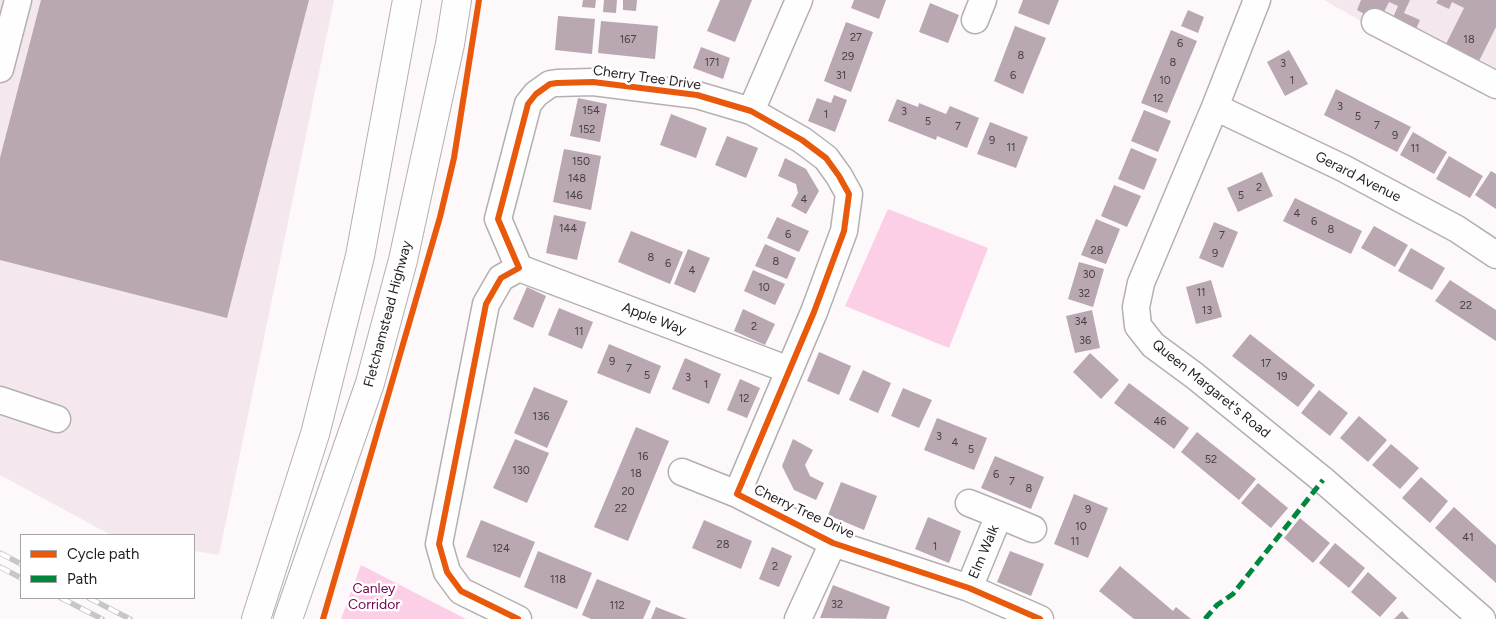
<!DOCTYPE html>
<html>
<head>
<meta charset="utf-8">
<style>
  body { margin:0 }
  #map { position:relative; width:1496px; height:619px; overflow:hidden; background:#fdf8fa; font-family:Figtree,sans-serif }
  canvas { display:block }
  .legend { position:absolute; left:20px; top:534px; width:175px; height:65px; box-sizing:border-box; background:#fff; border:1px solid #a7a4a6; margin:0; padding:6px 9px; list-style:none; font-size:15px; color:#231c20 }
  .legend li { display:flex; align-items:center; gap:10px; height:25px }
  .legend b { width:25px; border:1px solid #a7a4a6 }
</style>
</head>
<body>
<div id="map">
<canvas width="1496" height="619"></canvas>
<ul class="legend">
<li><b style="height:6px;background:#e8590c"></b>Cycle path</li>
<li><b style="height:6px;background:#00873e"></b>Path</li>
</ul>
</div>
<script>
const ctx = document.querySelector('canvas').getContext('2d');
ctx.lineJoin = 'round';
function paint(path, color) { ctx.fillStyle = color; ctx.fill(path, 'evenodd'); }
const shape = rows => new Path2D(rows.map(r => 'M' + r).join(''));
function trace(path, color, width, dash) { ctx.strokeStyle = color; ctx.lineWidth = width; ctx.lineCap = dash ? 'butt' : 'round'; ctx.setLineDash(dash || []); ctx.stroke(path); }
function drawText(font, color, halo, rows, align = 'center') {
  ctx.font = font + ' Figtree,sans-serif'; ctx.lineWidth = 5; ctx.setLineDash([]); ctx.textBaseline = 'middle'; ctx.strokeStyle = halo; ctx.fillStyle = color; for (const [text, x, y, turn = 0] of rows) {
    ctx.save(); ctx.translate(x, y); ctx.rotate((+turn || 0) * Math.PI / 180); ctx.textAlign = isNaN(turn) ? turn : align; if (halo) ctx.strokeText(text, 0, 0); ctx.fillText(text, 0, 0); ctx.restore();
  }
}
const built = shape([
  [0,0,334,0,219,555,194,551,194,535,111,535,0,475],
  [1324,0,1496,0,1496,98]
]);
const green = shape([
  [888,209,988,248,949,348,845,306],
  [361,565,466,619,341,619]
]);
const building = shape([
  [41,0,309,0,227,318,0,260,0,158],
  [583,0,596,0,595,8,582,7],
  [604,0,617,0,616,13,603,12],
  [623,0,637,0,636,11,623,10],
  [720,0,752,0,735,42,707,31],
  [854,0,886,0,879,19,851,8],
  [1023,0,1059,0,1049,25,1018,13],
  [1361,0,1410,0,1404,13,1420,20,1412,38,1389,27,1398,6,1389,2,1379,22,1357,10],
  [1438,0,1496,0,1496,27,1475,69,1442,52,1464,8,1452,2,1449,9,1436,3],
  [930,3,959,15,948,43,919,32],
  [1188,10,1204,17,1198,33,1181,26],
  [558,16,595,19,592,54,555,50],
  [601,21,658,26,655,59,598,53],
  [846,22,873,32,851,92,824,81],
  [1015,26,1046,38,1023,94,994,81],
  [1171,30,1197,41,1167,113,1141,103],
  [701,47,730,58,723,79,693,68],
  [1289,50,1308,84,1285,96,1267,62],
  [1336,89,1411,127,1397,152,1324,115],
  [834,95,847,100,835,132,808,121,817,98,831,103],
  [578,98,607,104,600,142,570,136],
  [897,99,918,107,919,103,946,114,950,106,979,118,967,148,937,136,936,140,888,121],
  [1144,110,1171,121,1158,152,1131,141],
  [671,114,707,128,696,158,660,145],
  [990,122,1028,137,1016,168,977,154],
  [1413,132,1447,152,1434,174,1400,155],
  [727,136,758,148,746,178,715,165],
  [1131,148,1157,159,1144,190,1118,179],
  [564,149,601,156,591,210,553,202],
  [1449,156,1483,176,1470,198,1436,179],
  [785,158,806,169,819,191,806,214,791,206,798,193,796,184,778,176],
  [1491,171,1496,174,1496,209,1475,195],
  [1262,172,1273,196,1238,212,1227,188],
  [1114,185,1141,196,1127,227,1101,216],
  [1295,198,1362,231,1351,254,1283,221],
  [554,215,586,222,577,260,546,253],
  [777,217,809,231,799,252,767,238],
  [1096,219,1120,229,1106,264,1081,255],
  [1214,222,1238,232,1223,268,1199,258],
  [1374,226,1408,245,1395,267,1361,248],
  [631,231,683,252,670,284,618,262],
  [765,244,796,258,787,279,755,266],
  [1411,248,1445,268,1432,290,1398,271],
  [688,249,710,258,695,293,674,284],
  [1079,262,1104,269,1093,307,1068,299],
  [753,270,785,284,775,305,744,291],
  [1211,280,1222,317,1196,324,1186,287],
  [1450,280,1496,310,1496,341,1435,301],
  [527,287,546,296,533,328,513,319],
  [559,308,593,322,582,349,548,335],
  [743,309,775,324,765,345,734,331],
  [1092,310,1100,348,1075,353,1066,316],
  [1250,334,1315,385,1298,407,1232,356],
  [609,344,661,366,650,394,597,373],
  [819,352,851,366,839,395,807,381],
  [1090,353,1119,380,1101,399,1073,372],
  [685,358,721,374,709,404,672,389],
  [863,370,891,383,878,413,849,400],
  [740,379,760,388,747,418,727,410],
  [1129,383,1189,428,1174,449,1114,403],
  [534,387,568,401,547,448,514,433],
  [903,388,932,400,919,428,891,416],
  [1319,390,1348,413,1330,436,1301,413],
  [1359,416,1387,440,1368,462,1340,438],
  [937,418,987,438,974,470,924,450],
  [636,427,669,441,628,541,594,527],
  [1197,432,1256,479,1239,500,1181,452],
  [515,439,549,453,527,503,493,488],
  [793,439,813,450,805,465,810,476,824,483,816,500,794,490,782,466],
  [1391,444,1419,468,1400,489,1372,465],
  [995,456,1044,477,1031,509,981,488],
  [1421,477,1448,501,1430,523,1402,498],
  [841,482,877,496,864,530,828,515],
  [1258,483,1288,508,1271,528,1241,503],
  [1074,494,1108,508,1088,558,1054,544],
  [1454,507,1496,545,1496,583,1435,528],
  [928,517,961,531,949,563,915,549],
  [1300,518,1330,543,1313,563,1284,538],
  [481,520,535,542,520,578,466,557],
  [704,520,752,541,741,569,692,548],
  [1335,543,1365,568,1349,588,1319,563],
  [772,547,792,556,779,587,759,579],
  [538,551,592,573,577,609,524,587],
  [1010,551,1044,564,1031,596,997,582],
  [1120,566,1173,611,1176,607,1191,619,1134,619,1099,591],
  [1368,572,1397,598,1380,617,1351,592],
  [597,579,651,601,643,619,591,619,582,615],
  [833,585,890,607,886,619,820,618],
  [656,607,687,619,651,619],
  [1402,611,1409,619,1394,619]
]);
const minor = shape([
  [1257,0,1215,107,1141,283,1136,307,1138,326,1153,345,1195,376,1323,480,1482,619],
  [975,20,983,0],
  [1375,22,1496,85],
  [0,69,18,0],
  [1215,107,1343,168,1457,229,1496,255],
  [751,111,799,0],
  [519,268,789,370],
  [0,400,57,419],
  [682,472,737,494],
  [969,503,999,515],
  [969,588,999,515,1033,529],
  [518,619,461,591,447,572,439,544,486,304,501,278,519,268,498,219,528,104,536,94,550,84,557,83,593,82,697,95,751,111,802,140,826,158,839,176,849,194,844,231,814,312,737,494,833,543,969,588,1040,619],
  [798,619,833,543]
]);
const highway = shape([
  [256,619,315,434,360,256,407,0],
  [288,619,370,383,403,260,450,44,457,0]
]);
const rail = shape([
  [0,553,21,564],
  [0,567,21,578],
  [61,598,102,619],
  [89,598,130,619]
]);
const quiet = shape([
  [1205,619,1217,605,1233,594,1323,480]
]);
const cycleway = shape([
  [323,619,440,217,454,158,479,0],
  [518,619,461,591,447,572,439,544,486,304,501,278,519,268,498,219,528,104,536,94,550,84,557,83,593,82,697,95,751,111,802,140,826,158,839,176,849,194,844,231,814,312,737,494,833,543,969,588,1040,619]
]);
const numberNames = [
  ["27",856,38],
  ["167",628,40],
  ["18",1469,40],
  ["6",1180,44],
  ["8",1021,56],
  ["29",848,57],
  ["171",712,63],
  ["8",1173,63],
  ["3",1283,64],
  ["31",841,76],
  ["6",1013,76],
  ["10",1165,81],
  ["1",1292,81],
  ["12",1158,99],
  ["3",1340,107],
  ["154",591,111],
  ["3",904,112],
  ["1",826,115],
  ["5",1358,117],
  ["5",928,122],
  ["7",1377,126],
  ["7",958,127],
  ["152",587,130],
  ["9",1395,136],
  ["9",992,141],
  ["11",1011,148],
  ["11",1415,149],
  ["150",581,162],
  ["148",577,179],
  ["2",1259,188],
  ["146",574,196],
  ["5",1241,196],
  ["4",804,200],
  ["4",1297,214],
  ["6",1314,222],
  ["144",568,229],
  ["8",1331,230],
  ["6",788,235],
  ["7",1222,236],
  ["28",1097,251],
  ["9",1215,254],
  ["8",651,258],
  ["8",776,262],
  ["6",668,264],
  ["4",692,271],
  ["30",1089,275],
  ["10",764,288],
  ["11",1201,293],
  ["32",1084,294],
  ["22",1466,306],
  ["13",1207,311],
  ["34",1081,322],
  ["2",754,327],
  ["11",579,332],
  ["36",1085,341],
  ["9",612,362],
  ["17",1266,364],
  ["7",629,369],
  ["5",647,376],
  ["19",1282,377],
  ["3",688,378],
  ["1",706,385],
  ["12",744,399],
  ["136",541,417],
  ["46",1160,422],
  ["3",939,437],
  ["4",955,443],
  ["5",971,450],
  ["16",643,457],
  ["52",1211,460],
  ["130",521,471],
  ["18",636,474],
  ["6",996,475],
  ["7",1012,482],
  ["8",1029,489],
  ["20",628,492],
  ["22",621,509],
  ["9",1088,510],
  ["10",1081,527],
  ["41",1468,538],
  ["11",1075,542],
  ["28",723,545],
  ["1",935,547],
  ["124",501,549],
  ["2",775,567],
  ["118",558,580],
  ["32",837,605],
  ["112",617,606]
];
const streetNames = [
  ["Cherry Tree Drive",647,78,8],
  ["Gerard Avenue",1358,177,27],
  ["Fletchamstead Highway",388,314,-75],
  ["Apple Way",654,319,21],
  ["Queen Margaret's Road",1211,389,39],
  ["Cherry Tree Drive",804,512,25],
  ["Elm Walk",984,552,-67]
];
const parkNames = [
  ["Canley",374,589],
  ["Corridor",374,605]
];
paint(built, '#f4e8ee');
paint(green, '#fccfe7');
paint(building, '#b9a7b1');
trace(minor, '#b4afb1', 29);
trace(highway, '#b4afb1', 30);
trace(minor, '#fffefe', 26);
trace(highway, '#fffefe', 28);
trace(rail, '#c8c7c8', 5.5);
trace(rail, '#fff', 4, [11]);
trace(quiet, '#00873e', 5, [10, 5]);
trace(cycleway, '#e8590c', 6);
drawText('11px', '#483f44', null, numberNames);
drawText('14px', '#231c20', '#fff', streetNames);
drawText('14px', '#720050', '#fff', parkNames);
</script>
</body>
</html>
